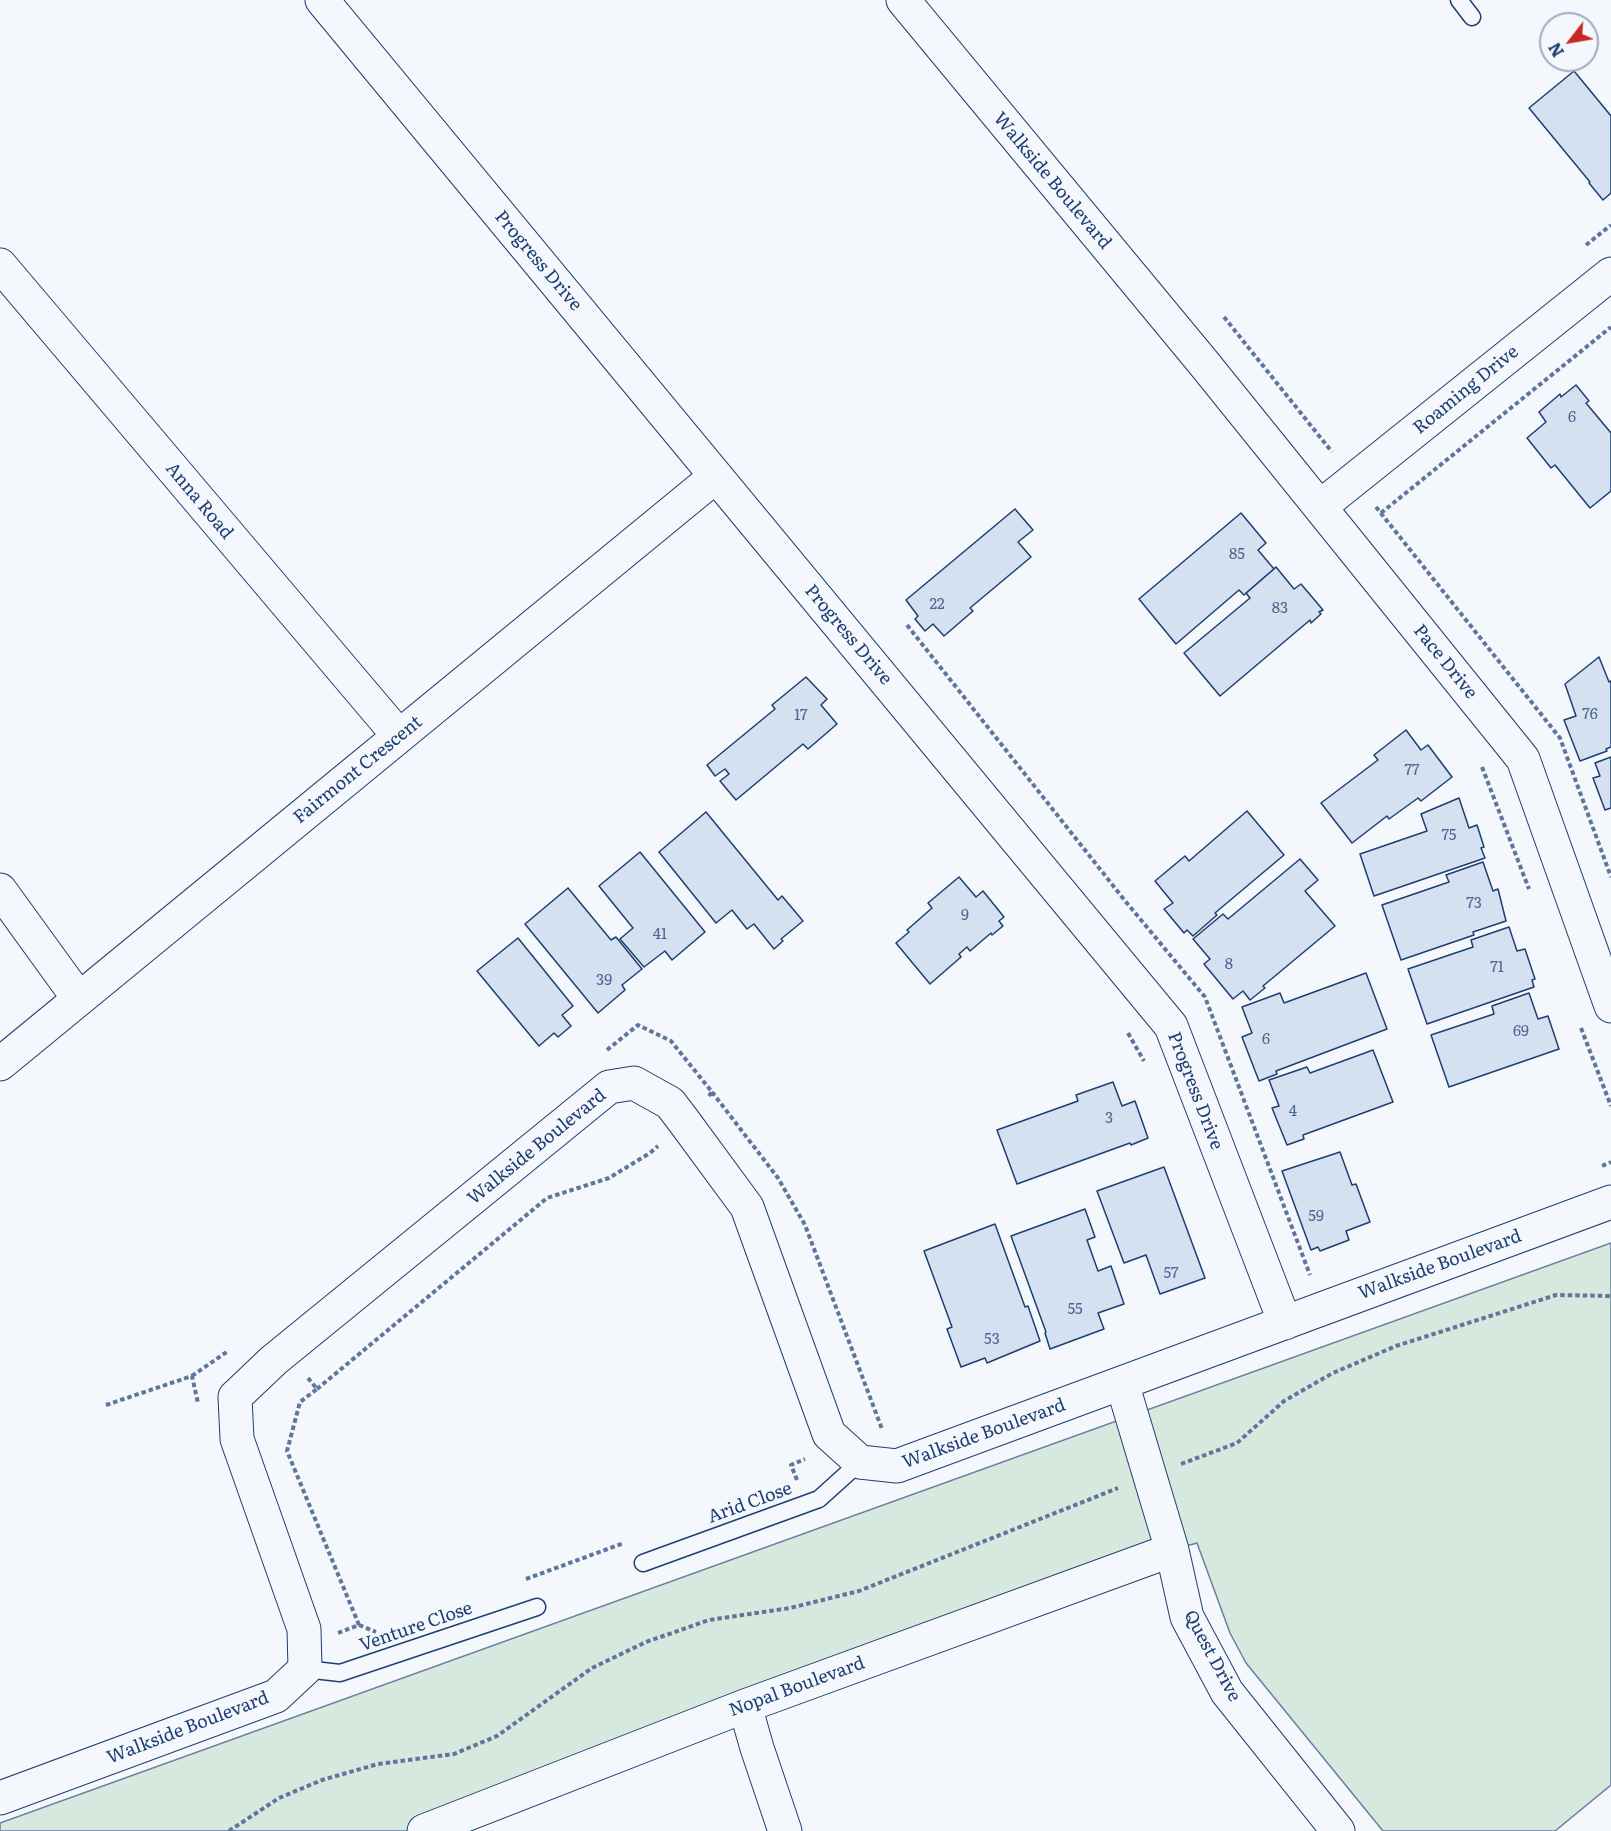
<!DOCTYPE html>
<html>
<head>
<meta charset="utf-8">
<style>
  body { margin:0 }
  #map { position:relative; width:1611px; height:1831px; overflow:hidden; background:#f4f7fb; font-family:Literata,serif }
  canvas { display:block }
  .north { position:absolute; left:1539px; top:12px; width:60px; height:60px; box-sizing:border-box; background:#f4f7fb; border:2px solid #9eadc5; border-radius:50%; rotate:239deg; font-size:16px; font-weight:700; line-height:24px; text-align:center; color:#1d3f73 }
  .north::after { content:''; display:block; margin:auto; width:21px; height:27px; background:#c62828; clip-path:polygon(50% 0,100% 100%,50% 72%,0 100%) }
</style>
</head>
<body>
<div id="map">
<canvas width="1611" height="1831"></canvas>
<div class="north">N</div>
</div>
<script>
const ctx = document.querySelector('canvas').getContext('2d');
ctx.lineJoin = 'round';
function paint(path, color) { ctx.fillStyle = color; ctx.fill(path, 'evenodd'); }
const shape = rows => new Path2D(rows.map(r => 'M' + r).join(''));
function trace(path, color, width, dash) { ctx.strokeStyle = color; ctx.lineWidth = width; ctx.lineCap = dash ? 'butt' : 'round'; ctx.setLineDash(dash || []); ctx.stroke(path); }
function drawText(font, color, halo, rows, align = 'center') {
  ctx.font = font + ' Literata,serif'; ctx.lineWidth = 4.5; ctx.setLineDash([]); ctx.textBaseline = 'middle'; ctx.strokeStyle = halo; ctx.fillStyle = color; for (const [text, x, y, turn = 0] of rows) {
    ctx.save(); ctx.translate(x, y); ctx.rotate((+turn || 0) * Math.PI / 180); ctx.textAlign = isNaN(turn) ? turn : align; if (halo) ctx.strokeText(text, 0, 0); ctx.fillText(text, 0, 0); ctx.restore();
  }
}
const green = shape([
  [1611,1243,1611,1785,1555,1831,1383,1831,1246,1663,1230,1633,1197,1543,1172,1550,424,1831,0,1831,0,1823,1611,1243]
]);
const building = shape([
  [1574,71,1611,116,1611,193,1603,200,1589,183,1590,182,1529,108,1574,71],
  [1576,385,1589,401,1586,403,1611,433,1611,491,1590,508,1555,465,1551,468,1527,438,1546,422,1539,412,1560,394,1561,397,1576,385],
  [1015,509,1033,530,1018,542,1031,557,970,608,973,611,944,636,933,624,925,631,915,619,918,616,906,600,1015,509],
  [1241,513,1266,543,1258,550,1274,569,1244,595,1239,590,1176,644,1139,599,1241,513],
  [1276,567,1294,589,1301,584,1323,610,1319,612,1321,614,1311,623,1310,620,1220,696,1184,653,1250,598,1246,593,1276,567],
  [1599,657,1609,682,1611,681,1611,747,1606,749,1607,751,1580,761,1564,720,1576,716,1565,684,1599,657],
  [806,677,827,699,821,705,837,724,808,749,803,744,736,800,720,781,729,774,725,769,715,776,707,765,775,709,772,705,806,677],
  [1406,730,1421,750,1428,745,1452,777,1421,801,1418,798,1389,819,1387,816,1352,843,1321,803,1378,760,1374,755,1406,730],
  [1611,757,1611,808,1605,810,1593,778,1600,776,1595,763,1611,757],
  [1459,798,1469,828,1477,825,1484,847,1481,848,1485,858,1374,896,1360,854,1427,831,1421,814,1459,798],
  [1247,811,1284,855,1215,913,1217,915,1193,936,1187,930,1184,933,1164,909,1173,903,1155,881,1185,856,1189,861,1247,811],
  [706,812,778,900,782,896,803,921,781,939,783,941,774,949,754,924,747,929,732,910,716,923,659,852,706,812],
  [640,852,705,932,672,960,665,951,644,967,620,939,633,928,599,886,640,852],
  [1300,859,1318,880,1305,891,1335,926,1263,986,1265,988,1250,1000,1243,991,1233,999,1204,964,1210,959,1193,939,1223,914,1228,919,1300,859],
  [1483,862,1493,891,1498,889,1506,921,1473,932,1474,935,1401,960,1382,905,1449,882,1446,875,1483,862],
  [959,877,976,897,983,891,1004,917,999,921,1003,926,992,935,991,933,970,951,967,947,959,954,961,957,930,984,896,943,909,932,907,930,932,908,928,903,959,877],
  [568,888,611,940,616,937,642,969,622,985,625,990,598,1013,525,924,568,888],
  [1509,927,1517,951,1525,949,1535,979,1532,980,1534,987,1427,1024,1408,969,1473,947,1471,940,1509,927],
  [518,938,573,1006,562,1015,571,1026,558,1037,554,1033,539,1046,477,971,518,938],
  [1366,973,1387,1029,1276,1071,1277,1074,1259,1081,1242,1037,1252,1033,1242,1007,1280,993,1284,1003,1366,973],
  [1529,993,1538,1019,1548,1016,1559,1049,1449,1087,1431,1035,1494,1014,1492,1006,1529,993],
  [1373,1050,1393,1102,1303,1135,1304,1139,1287,1145,1272,1108,1279,1106,1269,1080,1307,1067,1310,1073,1373,1050],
  [1113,1082,1122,1106,1135,1101,1148,1138,1131,1145,1130,1143,1017,1184,997,1130,1078,1101,1076,1095,1113,1082],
  [1340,1152,1352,1185,1356,1184,1370,1222,1346,1231,1349,1240,1320,1251,1318,1247,1311,1250,1282,1171,1340,1152],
  [1164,1167,1205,1278,1160,1294,1146,1255,1124,1263,1097,1191,1164,1167],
  [1085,1209,1095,1237,1087,1240,1098,1271,1111,1266,1124,1304,1098,1313,1104,1329,1050,1349,1045,1333,1046,1332,1011,1236,1085,1209],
  [995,1224,1025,1307,1028,1306,1040,1341,987,1363,985,1358,961,1367,947,1329,952,1327,924,1251,995,1224]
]);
const path = shape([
  [1586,245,1611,225],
  [1224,317,1332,452],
  [1376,507,1560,738,1611,877],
  [1381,513,1611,327],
  [907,625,1126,902,1205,997,1310,1275],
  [1482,767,1529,889],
  [1581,1028,1611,1106],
  [1128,1033,1144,1061],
  [607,1050,638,1025,671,1041,712,1092,708,1097],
  [712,1092,778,1178,805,1225,882,1429],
  [1602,1166,1611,1162],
  [192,1376,228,1351],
  [308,1378,317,1389,300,1402,287,1451,359,1625],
  [317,1389,547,1198,609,1178,650,1153,658,1146],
  [106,1405,192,1376,198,1403],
  [1181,1464,1237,1443,1284,1401,1333,1373,1396,1346,1556,1295,1611,1296],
  [797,1480,791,1465,805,1459],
  [526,1579,624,1543],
  [338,1633,359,1625,376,1632],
  [229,1831,279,1798,322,1780,378,1764,454,1754,497,1736,592,1668,646,1642,709,1620,790,1608,859,1591,1118,1488]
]);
const service = shape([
  [1459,0,1472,17],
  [643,1563,819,1499,860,1462],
  [305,1669,340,1673,537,1607]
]);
const minor = shape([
  [322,0,1171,1026,1285,1323],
  [903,0,1202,361,1523,759,1611,1006],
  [0,265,399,736],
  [1321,506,1611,274],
  [0,890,79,999],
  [0,1064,716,476],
  [1122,1383,1172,1550,1187,1617,1227,1692,1338,1831],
  [745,1706,757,1748,785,1831],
  [0,1798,276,1696,305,1669,304,1629,237,1439,235,1397,274,1360,609,1087,634,1083,670,1103,683,1120,747,1207,829,1434,860,1462,897,1466,1611,1202],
  [424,1831,745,1706,1172,1550]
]);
const numberNames = [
  ["6",1572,418],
  ["85",1237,555],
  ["22",937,605],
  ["83",1280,609],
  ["76",1590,715],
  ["17",801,716],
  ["77",1412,771],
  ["75",1449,836],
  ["73",1474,904],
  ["9",965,916],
  ["41",660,935],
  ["8",1229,965],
  ["71",1497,968],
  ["39",604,981],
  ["69",1521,1032],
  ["6",1266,1040],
  ["4",1293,1112],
  ["3",1109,1119],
  ["59",1316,1217],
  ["57",1171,1274],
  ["55",1075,1310],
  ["53",992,1340]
];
const streetNames = [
  ["Walkside Boulevard",1052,181,50],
  ["Progress Drive",538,261,50],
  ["Roaming Drive",1466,390,-39],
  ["Anna Road",199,501,50],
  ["Progress Drive",848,635,50],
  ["Pace Drive",1445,662,51],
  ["Fairmont Crescent",358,770,-39],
  ["Progress Drive",1195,1091,69],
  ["Walkside Boulevard",537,1147,-39],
  ["Walkside Boulevard",1440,1265,-20],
  ["Walkside Boulevard",984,1434,-20],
  ["Arid Close",750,1503,-20],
  ["Venture Close",416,1627,-19],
  ["Quest Drive",1212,1656,62],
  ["Nopal Boulevard",797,1687,-20],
  ["Walkside Boulevard",188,1728,-21]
];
paint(green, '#d7e8df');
trace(green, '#687fa3', 1.5);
paint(building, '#d5e0f0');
trace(building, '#1d3f73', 1.5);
trace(service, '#1d3f73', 19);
trace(minor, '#1d3f73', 35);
trace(path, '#5e769c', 4, [4.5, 3]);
trace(service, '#f4f7fb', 16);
trace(minor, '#f4f7fb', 33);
drawText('15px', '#4b6792', null, numberNames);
drawText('18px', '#1d3f73', '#f4f7fb', streetNames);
</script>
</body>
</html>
